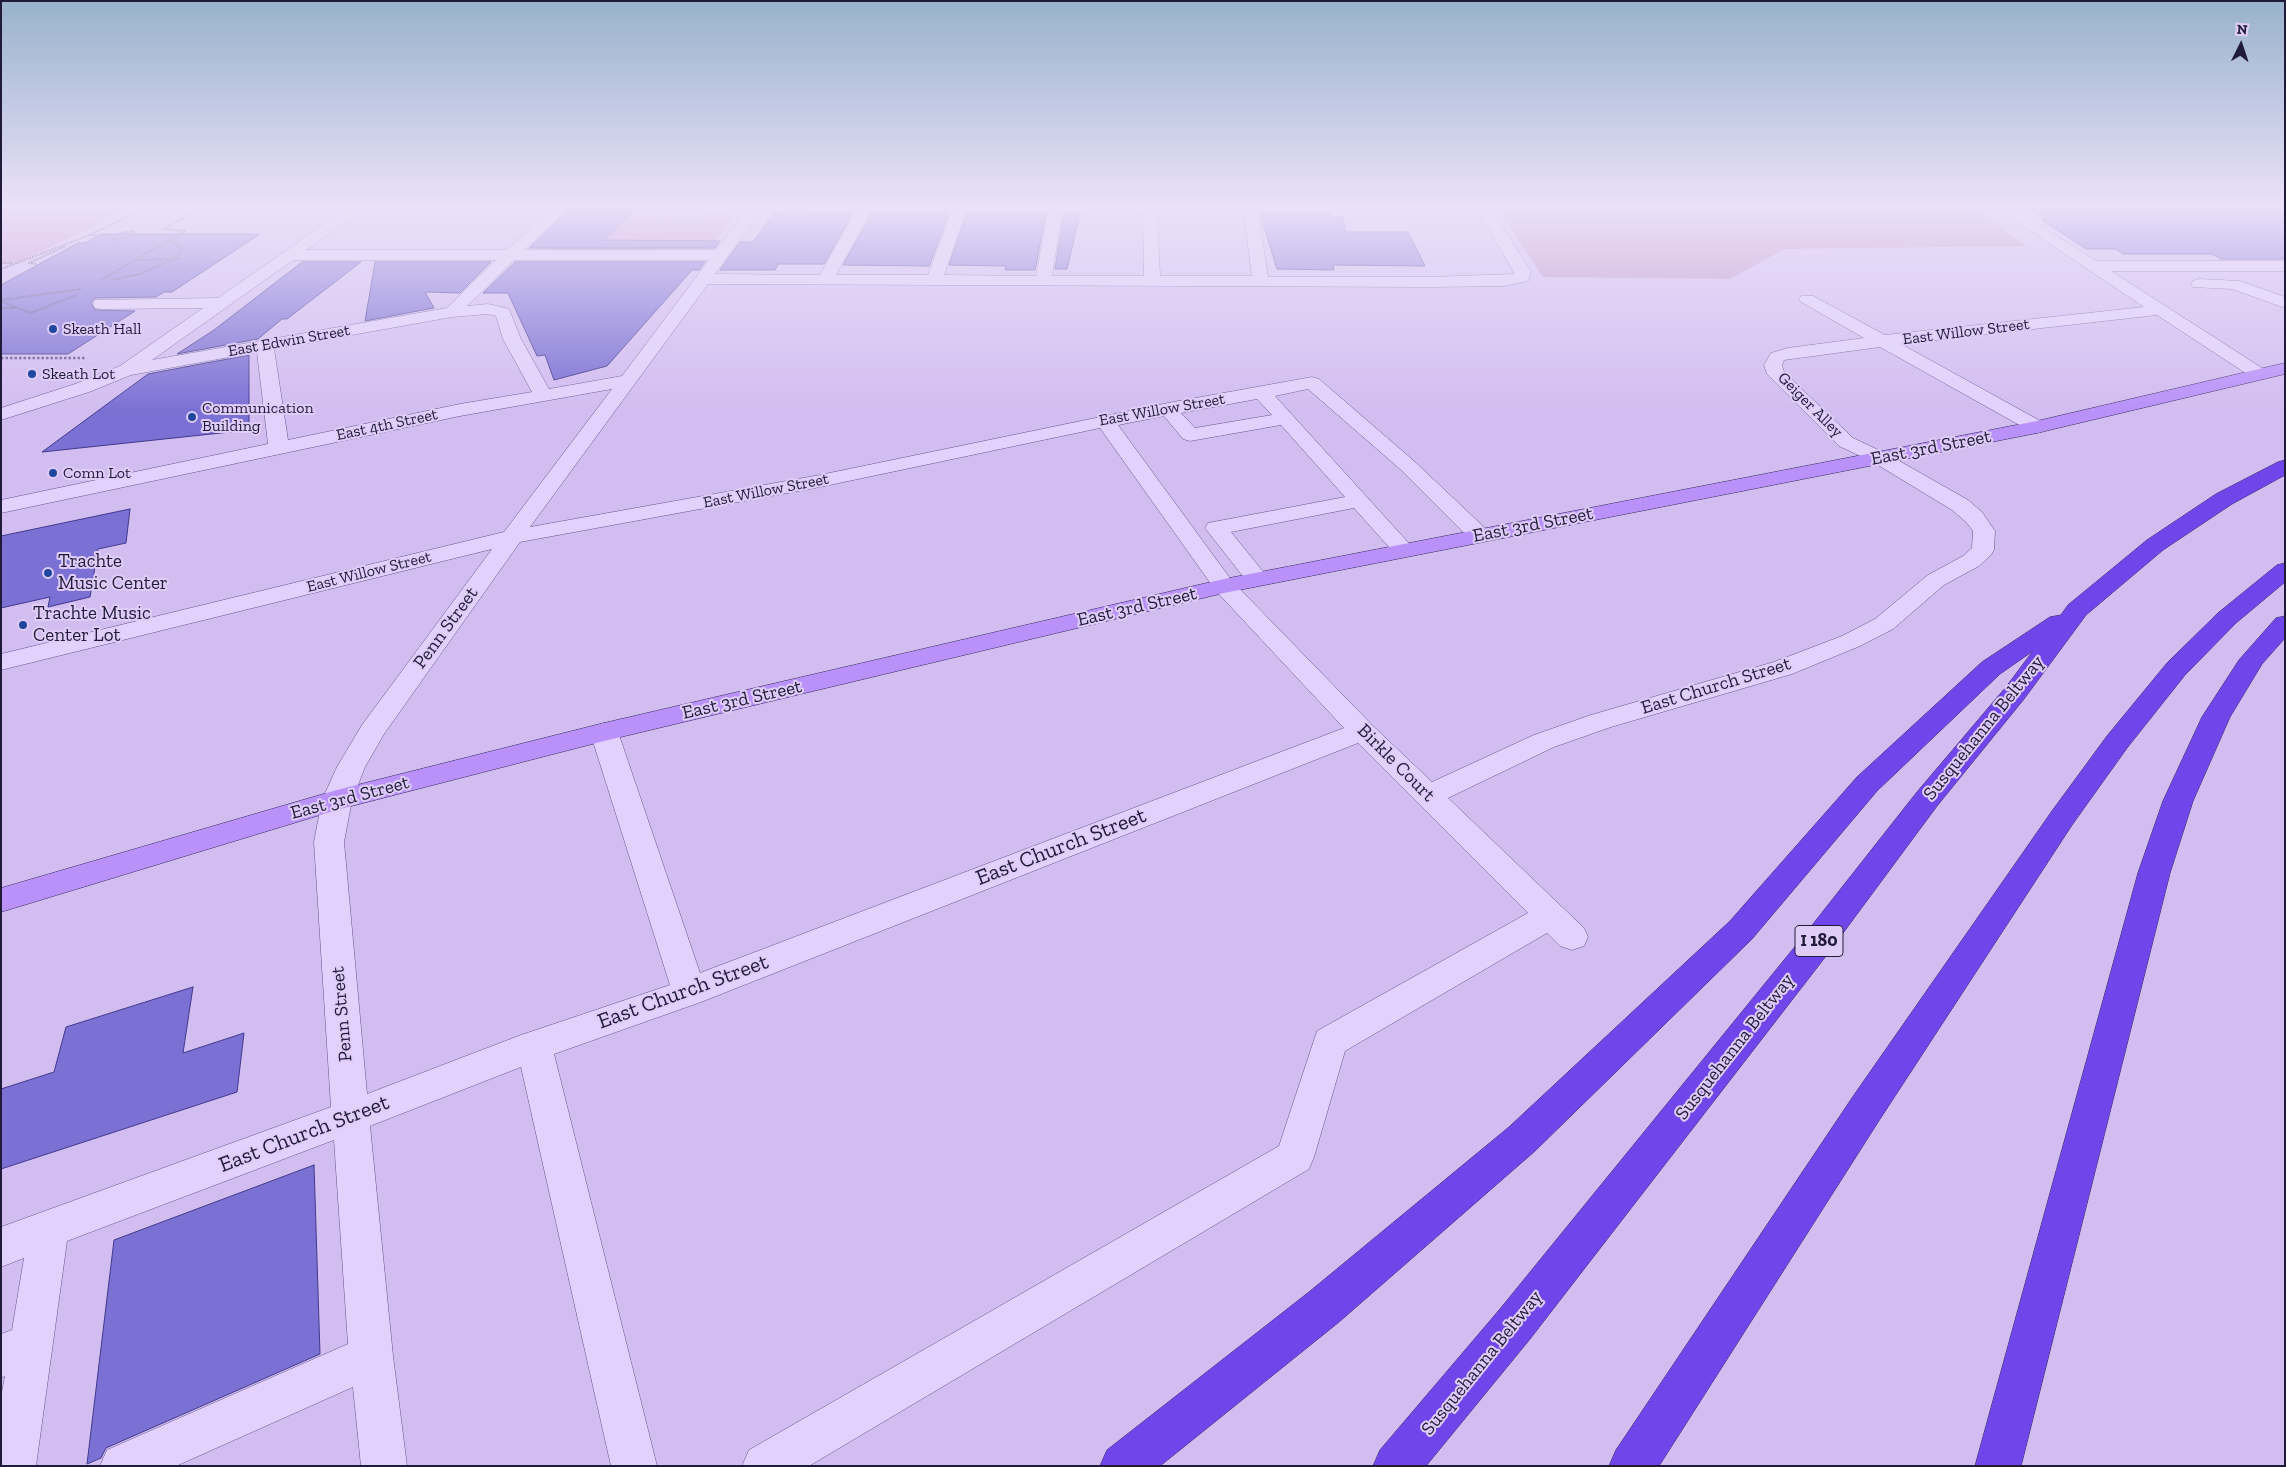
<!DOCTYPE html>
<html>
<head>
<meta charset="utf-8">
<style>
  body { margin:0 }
  #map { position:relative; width:2286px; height:1467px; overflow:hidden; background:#d2bdf1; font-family:"Zilla Slab",serif }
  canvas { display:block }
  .frame { position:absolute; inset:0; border:2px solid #201b39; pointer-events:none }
  .north { position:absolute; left:2216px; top:20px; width:50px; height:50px; -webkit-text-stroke:4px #dfcdf8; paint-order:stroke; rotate:4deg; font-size:14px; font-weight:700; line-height:20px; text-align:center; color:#201b39 }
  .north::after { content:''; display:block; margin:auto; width:18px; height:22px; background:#201b39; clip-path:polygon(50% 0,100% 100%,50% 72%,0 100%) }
</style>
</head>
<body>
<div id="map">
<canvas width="2286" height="1467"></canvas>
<div class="frame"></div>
<div class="north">N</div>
</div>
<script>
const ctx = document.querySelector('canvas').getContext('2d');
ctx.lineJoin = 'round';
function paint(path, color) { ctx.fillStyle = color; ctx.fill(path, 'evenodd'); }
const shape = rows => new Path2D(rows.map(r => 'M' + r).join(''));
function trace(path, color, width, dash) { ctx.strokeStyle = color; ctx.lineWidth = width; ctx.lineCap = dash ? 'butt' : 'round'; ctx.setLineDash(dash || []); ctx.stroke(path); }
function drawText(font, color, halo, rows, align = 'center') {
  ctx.font = font + ' "Zilla Slab",serif'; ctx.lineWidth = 4; ctx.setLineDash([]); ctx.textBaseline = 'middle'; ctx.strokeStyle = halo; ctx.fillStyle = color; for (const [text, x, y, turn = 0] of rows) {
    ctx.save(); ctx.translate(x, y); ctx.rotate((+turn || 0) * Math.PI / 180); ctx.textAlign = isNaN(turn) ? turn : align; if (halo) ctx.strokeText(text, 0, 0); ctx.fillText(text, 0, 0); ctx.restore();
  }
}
const green = shape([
  [1,207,135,207,17,263,1,263],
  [705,214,735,215,715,241,667,241,659,251,548,251,563,234,628,216,703,217]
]);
const cemetery = shape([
  [1496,207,1973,207,2026,246,1785,249,1730,279,1543,277]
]);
const building = shape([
  [572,207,638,207,604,240,720,241,715,248,529,248,572,207],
  [2026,207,2285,207,2285,259,2221,259,2212,254,2123,254,2116,249,2086,249,2042,220,2047,220,2026,207],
  [804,211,853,213,824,264,778,264,775,270,720,270,740,242,753,242,775,212,804,211],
  [872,213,949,213,929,266,843,265,872,213],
  [967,213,1046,214,1035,270,1005,270,1006,266,949,265,967,213],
  [1064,214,1080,214,1067,269,1055,269,1064,214],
  [1260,214,1331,214,1332,217,1343,217,1346,232,1408,232,1425,266,1333,265,1334,270,1277,269,1260,214],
  [101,234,260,234,172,292,164,292,156,297,95,298,91,303,95,310,135,311,68,354,1,354,1,285,78,243,85,243,101,234],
  [302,262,361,262,287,319,282,319,258,339,177,354,214,330,302,262],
  [375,262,491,262,460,293,425,292,434,308,365,321,375,262],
  [515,262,705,262,699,270,692,270,607,366,554,380,545,355,537,356,508,293,483,293,515,262],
  [249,355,249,430,42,452,148,374,249,355],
  [130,509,126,543,98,549,90,597,48,607,50,597,1,608,1,536,130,509],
  [193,987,183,1053,244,1033,237,1092,1,1169,1,1089,54,1072,66,1027,193,987],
  [314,1165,320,1354,106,1448,101,1458,87,1464,114,1240,314,1165]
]);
const pathFar1 = shape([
  [672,219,674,217],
  [91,234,150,207],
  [110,236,114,240,136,235],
  [136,260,180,259],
  [1,263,13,263],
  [36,264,29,263,66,246],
  [1,269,90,235,110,235,132,231,137,235,176,236],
  [101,280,185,231,164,229,198,209,214,207],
  [113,280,143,273,174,259,183,250,170,239],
  [1,300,82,289],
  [1,301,30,313,77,295],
  [1,308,16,308]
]);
const path = shape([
  [1,358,86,358]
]);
const minor = shape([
  [349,207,365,207,306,250,507,250,555,207,570,207,524,250,716,250,749,207,763,207,715,274,820,275,856,211,810,211,805,210,803,207,1490,207,1531,272,1528,281,1504,286,1431,287,708,284,530,527,820,475,1168,403,1312,377,1319,379,1414,461,1487,530,1490,535,1487,540,1479,542,1471,540,1400,469,1308,389,1275,396,1415,550,1412,555,1404,557,1396,555,1354,508,1231,532,1269,579,1265,584,1257,586,1249,584,1205,528,1208,523,1345,497,1281,425,1190,441,1183,439,1164,416,1118,425,1232,581,1372,725,1432,782,1534,735,1591,715,1774,662,1842,636,1875,619,1928,575,1963,556,1972,548,1973,531,1966,522,1952,510,1873,462,1839,446,1767,374,1764,365,1771,353,1788,348,1864,338,1801,302,1799,299,1801,296,1813,296,1885,335,2144,307,1995,207,2011,207,2096,261,2285,261,2285,271,2111,271,2265,370,2268,374,2265,378,2259,379,2253,378,2157,315,1901,344,2044,423,2047,427,2044,431,2037,433,2030,431,1880,347,1784,360,1782,365,1784,372,1853,438,1887,454,1968,500,1982,512,1995,531,1994,550,1991,555,1979,566,1944,585,1893,629,1860,646,1792,674,1611,727,1554,747,1448,798,1584,928,1588,937,1584,946,1572,950,1560,946,1547,933,1345,1051,1314,1157,1309,1169,809,1466,742,1466,749,1450,1279,1146,1317,1031,1528,913,1358,743,701,1002,554,1054,657,1466,611,1466,521,1067,370,1126,393,1356,407,1466,361,1466,353,1387,176,1466,100,1466,107,1450,348,1344,334,1140,67,1241,36,1466,1,1466,1,1397,5,1376,1,1378,1,1334,12,1330,24,1258,1,1267,1,1227,331,1107,314,842,322,800,337,767,362,725,492,549,1,670,1,654,504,532,612,389,460,416,1,513,1,500,268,444,257,352,131,375,89,392,1,420,1,408,75,384,120,366,203,308,101,309,95,308,93,304,95,300,218,298,349,207],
  [871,211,952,211,928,275,836,275,871,211],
  [966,211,1048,212,1036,276,944,275,966,211],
  [1062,212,1143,212,1144,276,1052,276,1062,212],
  [1157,212,1244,212,1252,276,1160,276,1157,212],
  [1258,212,1479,212,1515,274,1431,277,1268,277,1258,212],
  [293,260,496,260,447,308,152,360,293,260],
  [514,260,709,260,622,376,549,389,521,339,509,309,488,304,467,306,514,260],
  [488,314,496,316,503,339,532,392,460,404,288,440,274,349,452,317,488,314],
  [1257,399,1272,415,1195,428,1181,413,1257,399],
  [1100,428,1216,591,1344,728,700,973,618,732,614,726,604,723,594,726,590,732,670,985,521,1035,367,1094,344,842,352,800,365,767,384,734,520,542,820,487,1100,428],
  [2199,279,2240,281,2285,297,2285,308,2232,289,2193,287,2191,284,2193,281,2199,279]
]);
const major = shape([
  [2285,363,2285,374,2037,433,1224,593,604,741,340,809,1,912,1,888,337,790,604,723,1224,579,2037,421,2285,363]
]);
const highway = shape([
  [2285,460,2285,475,2232,504,2163,550,2086,615,2024,699,1937,806,1826,956,1530,1339,1426,1466,1373,1466,1380,1450,1500,1309,1802,938,1917,792,2006,687,2033,651,2000,674,1877,791,1752,939,1535,1151,1339,1322,1160,1466,1100,1466,1107,1450,1309,1292,1509,1127,1730,921,1857,777,1982,662,2050,617,2061,615,2068,605,2147,540,2216,494,2278,462,2285,460],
  [2285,563,2285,582,2236,623,2185,675,2127,748,2072,825,1880,1119,1659,1466,1609,1466,1616,1450,1854,1095,2052,811,2107,736,2167,663,2218,613,2277,565,2285,563],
  [2285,616,2285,638,2262,664,2230,717,2193,801,2170,873,2021,1466,1975,1466,2138,873,2163,801,2202,717,2239,660,2276,618,2285,616]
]);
const markers = [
  [53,329,5,"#20479f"],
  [32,374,5,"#20479f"],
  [192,417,5,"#20479f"],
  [53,473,5,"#20479f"],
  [48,573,5,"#20479f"],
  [23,625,5,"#20479f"]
];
const farPoinames = [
  ["Skeath Hall",63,329],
  ["Skeath Lot",42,374],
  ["Communication",202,408],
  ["Building",202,426],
  ["Comn Lot",63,473]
];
const farStreetnames = [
  ["East Willow Street",1966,332,-7],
  ["East Edwin Street",289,341,-10],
  ["Geiger Alley",1810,405,45],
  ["East Willow Street",1162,410,-10],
  ["East 4th Street",387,425,-12],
  ["East Willow Street",766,491,-11],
  ["East Willow Street",369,572,-14]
];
const shields = [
  [1819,941,48]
];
const shieldNames = [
  ["I 180",1819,941]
];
const streetNames = [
  ["East 3rd Street",1931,448,-11],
  ["East 3rd Street",1533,525,-11],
  ["East 3rd Street",1137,607,-13],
  ["Penn Street",446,628,-54],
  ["East Church Street",1716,686,-17],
  ["East 3rd Street",742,700,-13],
  ["Susquehanna Beltway",1984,728,-51],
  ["Birkle Court",1396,763,45],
  ["East 3rd Street",350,798,-15],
  ["Penn Street",342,1014,-95],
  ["Susquehanna Beltway",1735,1047,-52],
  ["Susquehanna Beltway",1482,1363,-51]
];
const poiNames = [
  ["Trachte",58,562],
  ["Music Center",58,584],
  ["Trachte Music",33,614],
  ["Center Lot",33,636]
];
const nearStreetnames = [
  ["East Church Street",1061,847,-21],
  ["East Church Street",683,992,-20],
  ["East Church Street",304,1134,-21]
];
paint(green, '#c490d0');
paint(cemetery, '#bb91c4');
paint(building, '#7b70d3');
trace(building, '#41398c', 1);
trace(minor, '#61558b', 1);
trace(major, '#312a58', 1);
trace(highway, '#312a58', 1);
trace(pathFar1, '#61558b', 2, [2, 1]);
trace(path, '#61558b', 2.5, [2.5, 2]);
paint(minor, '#e2d1fc');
paint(major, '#b991f9');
paint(highway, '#7045e9');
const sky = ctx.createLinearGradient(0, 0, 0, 412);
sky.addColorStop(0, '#99b2cc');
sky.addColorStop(0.5, '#ebe1f9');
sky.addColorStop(1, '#ebe1f900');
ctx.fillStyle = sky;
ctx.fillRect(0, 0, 2286, 412);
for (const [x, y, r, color] of markers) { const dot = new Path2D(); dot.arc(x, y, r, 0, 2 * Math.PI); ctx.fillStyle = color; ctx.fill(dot); trace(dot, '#dfcdf8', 2); }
drawText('16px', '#201b39', '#dfcdf8', farPoinames, 'left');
drawText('16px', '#201b39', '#dfcdf8', farStreetnames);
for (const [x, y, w] of shields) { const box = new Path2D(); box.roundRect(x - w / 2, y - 15.5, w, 31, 4); ctx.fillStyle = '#dfcdf8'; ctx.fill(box); trace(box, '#201b39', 1); }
drawText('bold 18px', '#201b39', null, shieldNames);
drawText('19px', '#201b39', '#dfcdf8', streetNames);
drawText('19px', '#201b39', '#dfcdf8', poiNames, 'left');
drawText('22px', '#201b39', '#dfcdf8', nearStreetnames);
</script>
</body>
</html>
